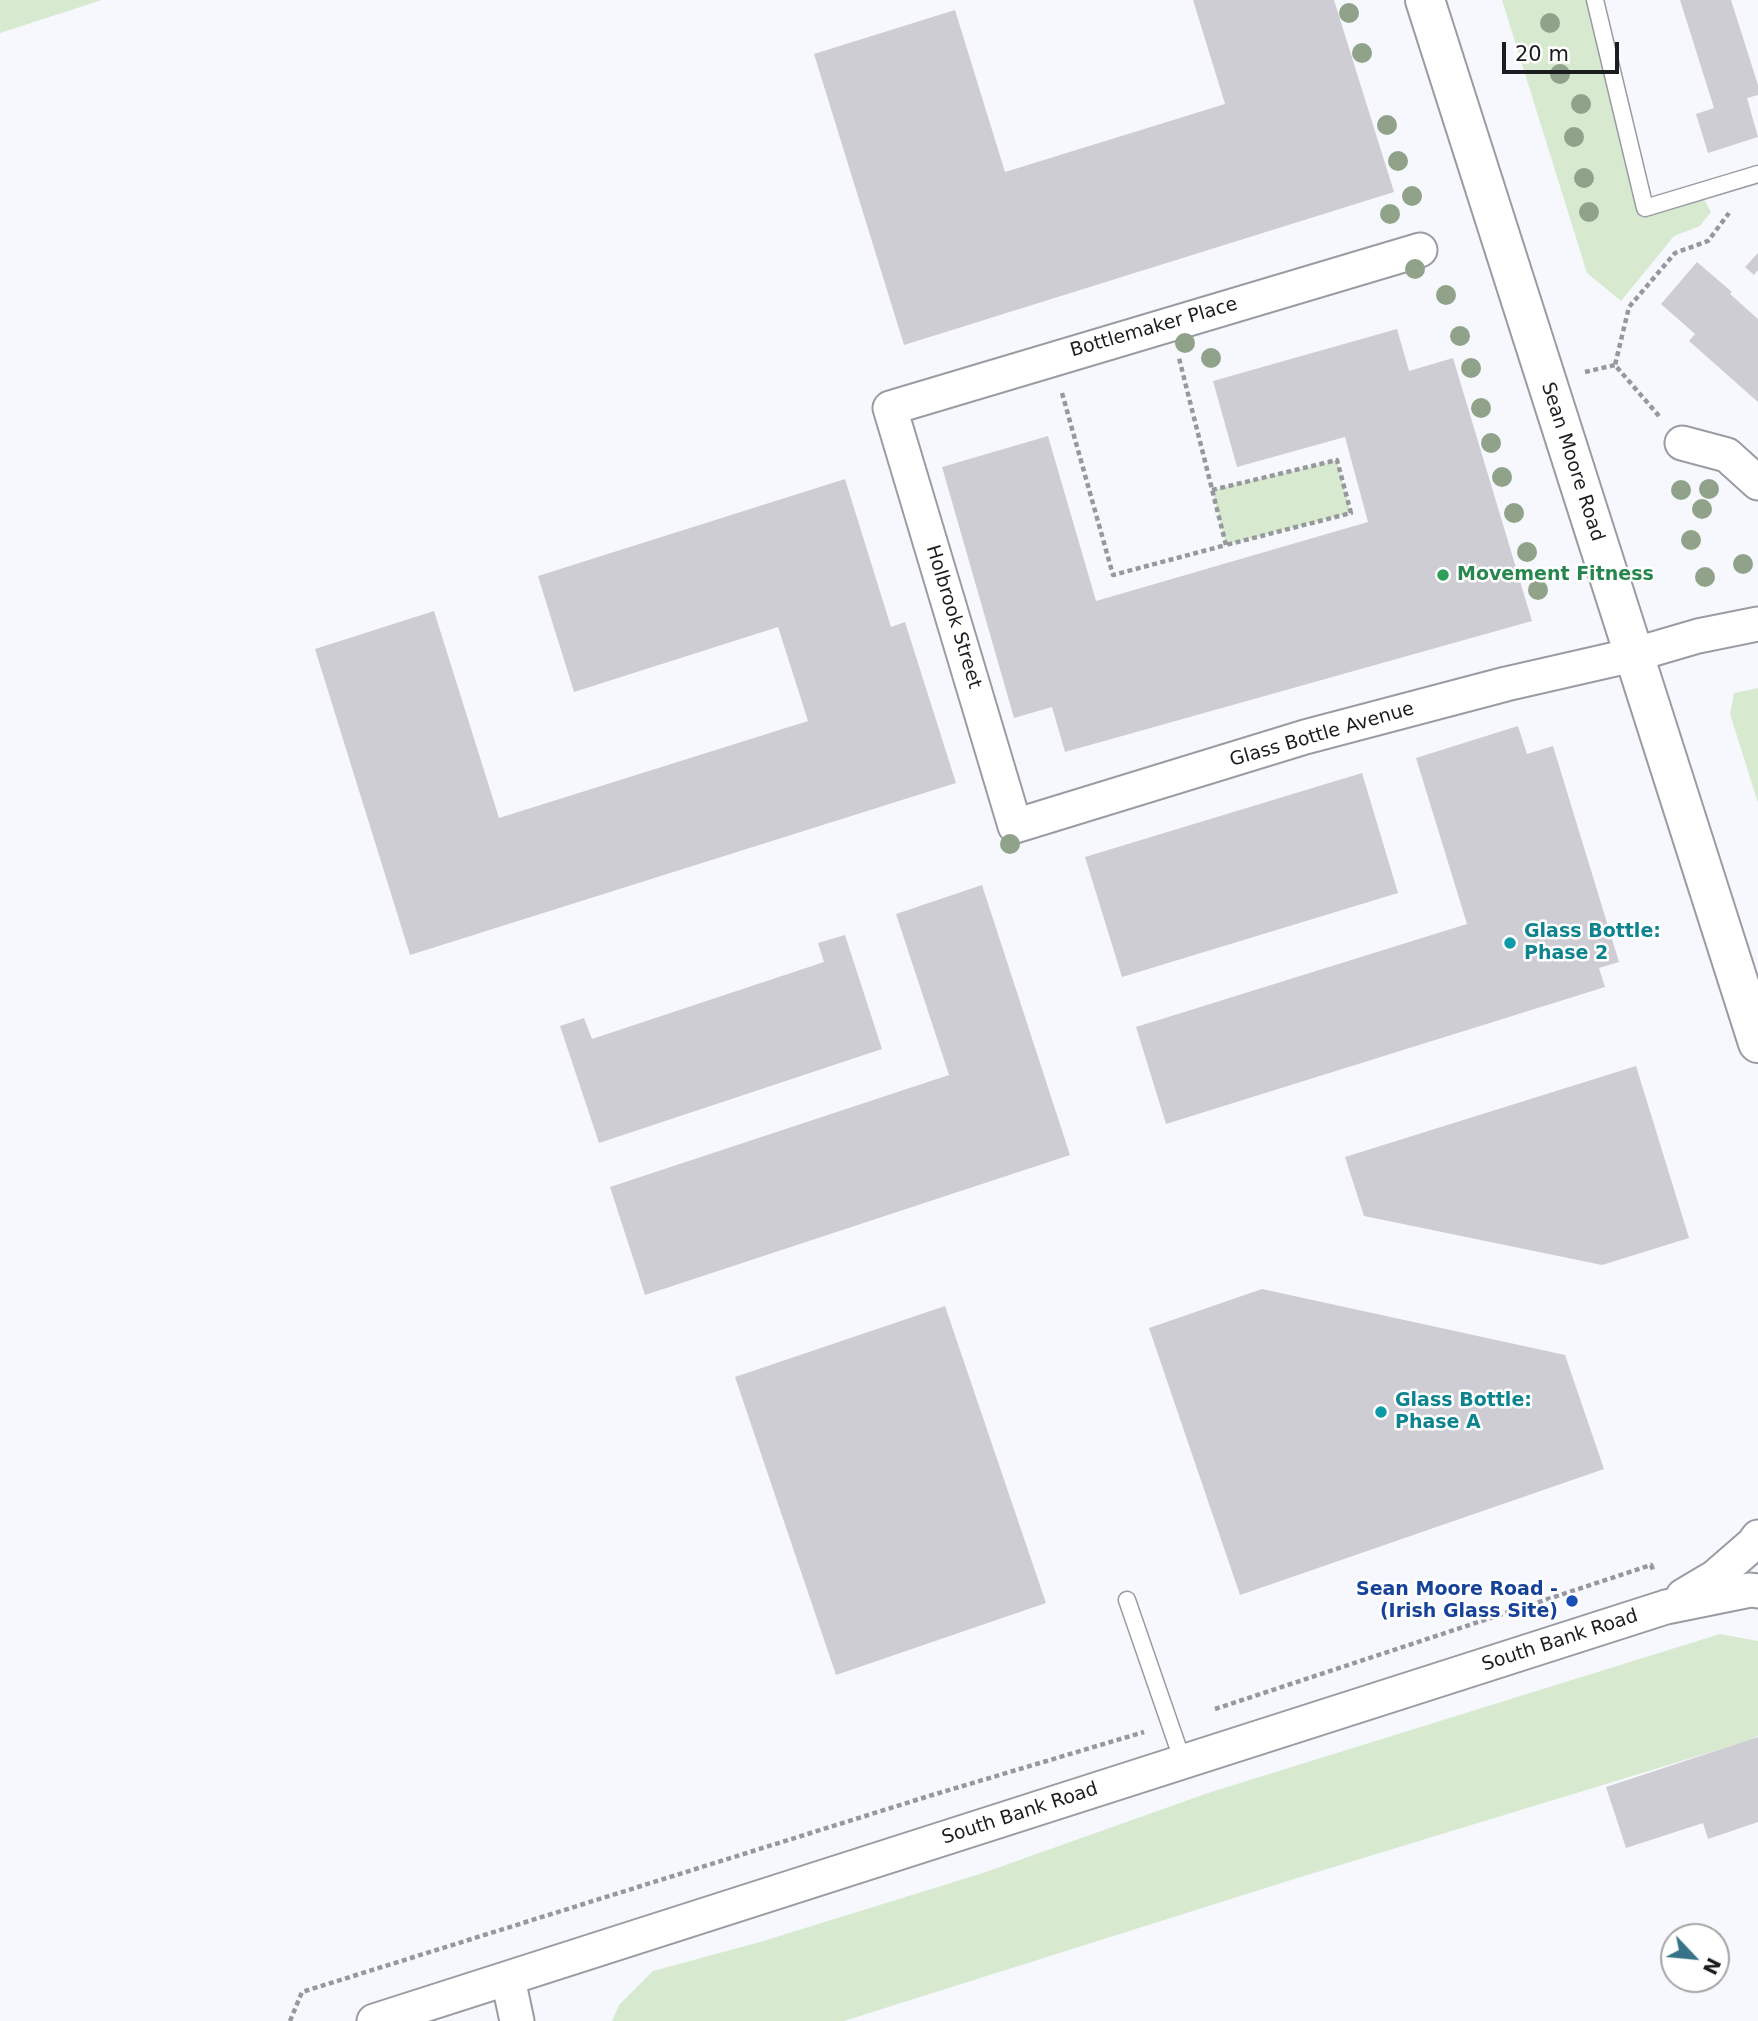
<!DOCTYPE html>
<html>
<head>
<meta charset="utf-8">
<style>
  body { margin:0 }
  #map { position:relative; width:1758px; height:2021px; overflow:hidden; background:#f6f8fe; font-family:"DejaVu Sans",sans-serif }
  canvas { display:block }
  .north { position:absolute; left:1660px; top:1923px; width:70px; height:70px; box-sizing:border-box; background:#fff; border:2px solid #a4a5a6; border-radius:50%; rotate:116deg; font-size:19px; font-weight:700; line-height:28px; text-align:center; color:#1c1d20 }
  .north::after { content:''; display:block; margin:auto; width:24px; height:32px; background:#367389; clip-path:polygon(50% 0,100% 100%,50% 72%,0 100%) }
  .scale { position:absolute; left:1502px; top:42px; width:117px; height:32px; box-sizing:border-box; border:4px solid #1c1d20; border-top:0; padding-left:9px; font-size:21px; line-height:24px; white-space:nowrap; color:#1c1d20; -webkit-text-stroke:5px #fff; paint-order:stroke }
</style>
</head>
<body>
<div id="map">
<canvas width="1758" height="2021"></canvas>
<div class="north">N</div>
<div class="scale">20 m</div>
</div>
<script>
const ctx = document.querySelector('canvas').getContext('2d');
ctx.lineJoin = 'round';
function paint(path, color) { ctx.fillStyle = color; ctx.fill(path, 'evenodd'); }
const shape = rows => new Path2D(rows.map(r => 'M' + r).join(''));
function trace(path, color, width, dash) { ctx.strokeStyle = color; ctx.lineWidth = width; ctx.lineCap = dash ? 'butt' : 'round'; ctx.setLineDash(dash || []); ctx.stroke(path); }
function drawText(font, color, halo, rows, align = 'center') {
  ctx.font = font + ' "DejaVu Sans",sans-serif'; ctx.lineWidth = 5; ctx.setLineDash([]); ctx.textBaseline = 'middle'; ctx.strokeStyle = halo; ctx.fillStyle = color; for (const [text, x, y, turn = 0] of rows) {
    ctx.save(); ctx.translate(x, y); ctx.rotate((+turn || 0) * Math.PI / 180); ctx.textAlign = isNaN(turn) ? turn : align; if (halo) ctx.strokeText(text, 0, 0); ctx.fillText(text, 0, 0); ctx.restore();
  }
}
const green = shape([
  [0,0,102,0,0,33],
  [1502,0,1590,0,1643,216,1702,196,1711,212,1700,226,1674,236,1621,301,1587,273],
  [1337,460,1351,513,1226,545,1212,490],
  [1758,688,1758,803,1730,714,1734,693],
  [1720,1634,1758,1641,1758,1736,1744,1742,1291,1880,844,2021,612,2021,619,2005,653,1971,760,1942,983,1873,1208,1793]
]);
const building = shape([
  [1193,0,1334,0,1394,192,904,345,814,54,955,10,1005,172,1225,104],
  [1680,0,1731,0,1758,85,1758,95,1747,98,1758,137,1708,153,1696,114,1714,108],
  [1758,253,1758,270,1754,275,1745,267],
  [1697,262,1732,292,1730,294,1758,319,1758,402,1689,341,1695,334,1661,304],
  [1397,329,1409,371,1453,358,1532,621,1065,752,1052,707,1014,718,942,467,1048,436,1096,601,1368,522,1345,437,1237,467,1213,381],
  [845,479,891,627,905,622,956,783,410,955,315,649,434,611,499,818,808,721,778,627,574,692,538,576],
  [1518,726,1527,754,1553,746,1619,962,1599,968,1605,987,1166,1124,1136,1027,1467,924,1416,758],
  [1362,773,1398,893,1122,977,1085,857],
  [982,885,1070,1155,645,1295,610,1187,949,1075,896,914],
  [845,935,882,1049,599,1143,560,1026,584,1018,592,1039,824,962,818,943],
  [1636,1066,1689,1238,1602,1265,1364,1216,1345,1157],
  [1262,1289,1565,1355,1604,1469,1240,1595,1149,1328],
  [945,1306,1046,1603,836,1675,735,1377],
  [1758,1737,1758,1822,1708,1839,1703,1823,1626,1848,1606,1787]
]);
const path = shape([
  [1585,372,1615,365],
  [1062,393,1113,575,1226,545,1179,358],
  [1659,416,1615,365,1629,307,1675,253,1708,241,1729,213],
  [1212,490,1337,460,1351,513,1226,545],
  [1215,1709,1651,1565,1654,1572],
  [290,2021,302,1992,929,1796,1144,1732]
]);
const lane = shape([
  [1595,0,1645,208,1758,174],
  [1127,1600,1183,1762]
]);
const street = shape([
  [1420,250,890,408,1015,826,1305,737,1506,684,1633,655,1698,636,1758,624],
  [1682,443,1727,455,1758,483],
  [1683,1596,1715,1577,1753,1544,1758,1537],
  [508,1979,517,2021],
  [374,2021,1666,1607,1750,1590,1758,1591]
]);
const secondary = shape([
  [1425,0,1758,1043]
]);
const trees = [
  [1349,13],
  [1550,23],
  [1362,53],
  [1560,74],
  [1581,104],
  [1387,125],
  [1574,137],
  [1398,161],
  [1584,178],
  [1412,196],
  [1589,212],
  [1390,214],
  [1415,269],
  [1446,295],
  [1460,336],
  [1185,343],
  [1211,358],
  [1471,368],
  [1481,408],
  [1491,443],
  [1502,477],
  [1709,489],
  [1681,490],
  [1702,509],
  [1514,513],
  [1691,540],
  [1527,552],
  [1743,564],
  [1705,577],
  [1538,590],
  [1010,844]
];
const markers = [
  [1443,575,7,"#2e9e5b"],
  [1510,943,7,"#0f9aa8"],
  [1381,1412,7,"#0f9aa8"],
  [1572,1601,7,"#1a4fb4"]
];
const streetNames = [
  ["Bottlemaker Place",1154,328,-16],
  ["Sean Moore Road",1572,462,72],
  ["Holbrook Street",953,617,73],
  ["Glass Bottle Avenue",1322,735,-16],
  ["South Bank Road",1560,1641,-18],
  ["South Bank Road",1020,1814,-18]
];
const leisureNames = [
  ["Movement Fitness",1457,575]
];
const cultureNames = [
  ["Glass Bottle:",1524,932],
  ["Phase 2",1524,954],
  ["Glass Bottle:",1395,1401],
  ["Phase A",1395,1423]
];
const transitNames = [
  ["Sean Moore Road -",1558,1590],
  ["(Irish Glass Site)",1558,1612]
];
paint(green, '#d7eacf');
paint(building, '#cfcdd4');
trace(lane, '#9a9ca3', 19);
trace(street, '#9a9ca3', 37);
trace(secondary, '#9a9ca3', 42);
trace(path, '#96989d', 4.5, [5, 3.5]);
trace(lane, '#fff', 16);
trace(street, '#fff', 33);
trace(secondary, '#fff', 38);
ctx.fillStyle = '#90a38a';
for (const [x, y] of trees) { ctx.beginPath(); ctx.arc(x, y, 10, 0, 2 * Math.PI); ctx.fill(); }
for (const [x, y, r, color] of markers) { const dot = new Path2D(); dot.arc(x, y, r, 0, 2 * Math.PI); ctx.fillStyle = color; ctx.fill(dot); trace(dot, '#fff', 2.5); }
drawText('19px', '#1c1d20', '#fff', streetNames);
drawText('bold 19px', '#27864d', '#fff', leisureNames, 'left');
drawText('bold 19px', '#0d838f', '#fff', cultureNames, 'left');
drawText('bold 19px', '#164399', '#fff', transitNames, 'right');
</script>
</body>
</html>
